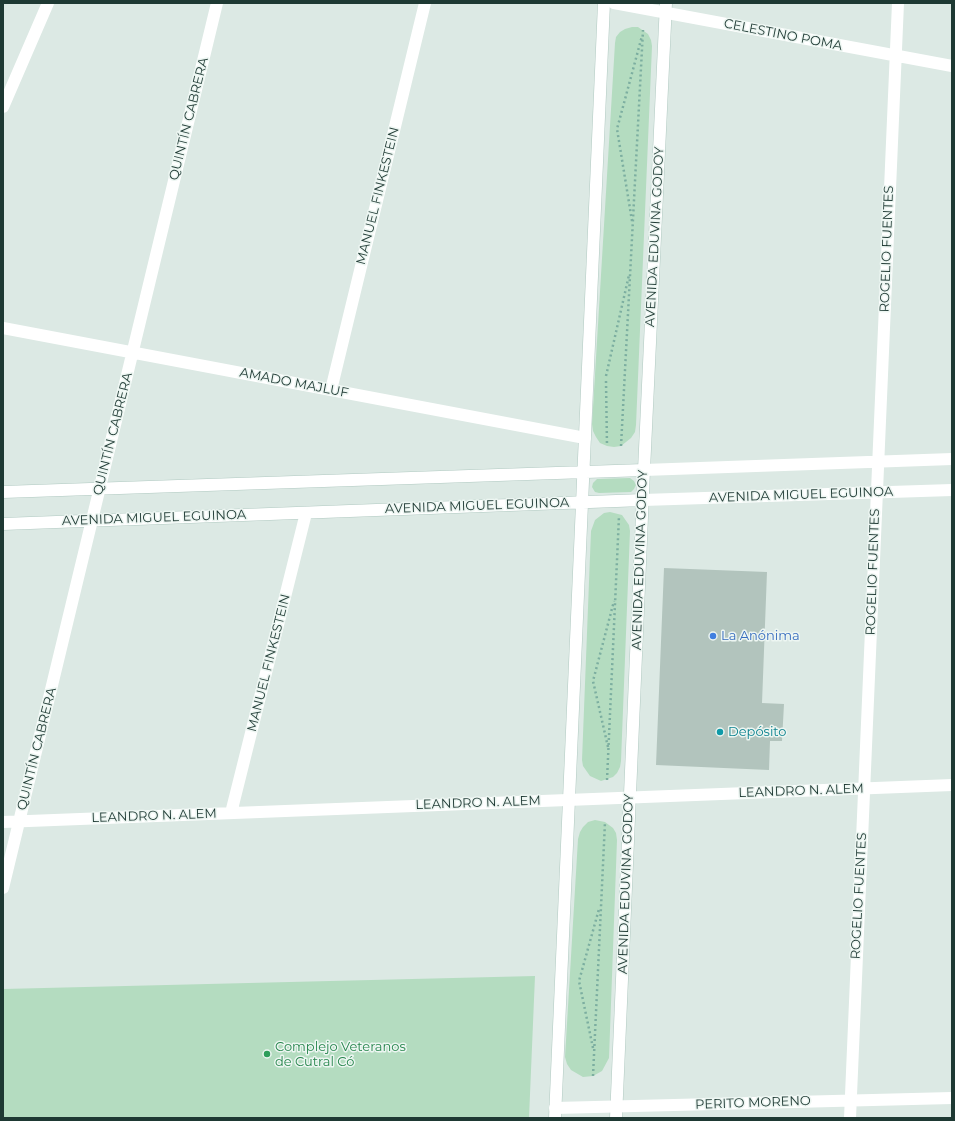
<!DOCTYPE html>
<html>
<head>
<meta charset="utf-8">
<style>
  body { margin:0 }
  #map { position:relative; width:955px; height:1121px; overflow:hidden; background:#dce9e4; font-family:Montserrat,sans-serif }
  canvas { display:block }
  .frame { position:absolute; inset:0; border:4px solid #1e3933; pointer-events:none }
</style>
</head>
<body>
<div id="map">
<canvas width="955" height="1121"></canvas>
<div class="frame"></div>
</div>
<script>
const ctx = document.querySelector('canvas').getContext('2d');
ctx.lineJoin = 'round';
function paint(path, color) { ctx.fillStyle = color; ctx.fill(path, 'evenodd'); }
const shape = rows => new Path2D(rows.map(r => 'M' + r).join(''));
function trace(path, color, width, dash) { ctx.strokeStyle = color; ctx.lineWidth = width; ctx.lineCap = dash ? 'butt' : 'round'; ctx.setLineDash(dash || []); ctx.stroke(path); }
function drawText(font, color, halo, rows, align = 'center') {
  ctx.font = font + ' Montserrat,sans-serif'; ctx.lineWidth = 3; ctx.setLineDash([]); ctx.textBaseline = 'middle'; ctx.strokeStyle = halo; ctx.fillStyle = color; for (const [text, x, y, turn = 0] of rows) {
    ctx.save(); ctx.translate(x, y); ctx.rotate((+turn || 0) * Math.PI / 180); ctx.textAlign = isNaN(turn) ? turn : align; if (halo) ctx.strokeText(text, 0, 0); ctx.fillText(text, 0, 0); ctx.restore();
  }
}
const green = shape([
  [632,27,638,27,648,34,651,40,652,46,636,425,635,432,631,438,621,446,614,447,607,446,600,443,596,437,593,431,592,424,615,43,616,37,620,32,625,29],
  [630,478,634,481,636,485,634,489,631,492,599,493,595,492,592,487,593,483,597,479],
  [610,512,622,515,629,525,630,531,621,761,620,767,617,773,613,777,601,781,590,776,583,766,582,760,591,531,595,520,604,513],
  [595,820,605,822,613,828,616,833,617,840,609,1058,602,1071,593,1076,583,1077,571,1070,567,1064,565,1057,578,839,580,832,583,827,588,822],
  [535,976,529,1118,3,1118,3,989]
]);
const building = shape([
  [664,568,767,572,762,703,784,704,782,741,770,741,769,770,656,765]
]);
const path = shape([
  [632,221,617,129,642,36],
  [606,376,629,275],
  [606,381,607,446],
  [621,446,643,30],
  [608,747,593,681,614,601],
  [607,780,619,516],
  [593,1048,579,981,599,909],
  [593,1076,605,822]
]);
const street = shape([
  [614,3,952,66],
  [3,107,48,3],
  [3,328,585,438],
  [331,390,425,3],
  [644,470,952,459],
  [643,500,952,490],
  [231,813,306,513],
  [3,822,952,785],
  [3,888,217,3],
  [555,1108,952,1098],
  [850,1118,898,3]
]);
const secondary = shape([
  [3,492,644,470],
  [3,524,643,500],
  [555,1118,604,3],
  [616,1118,644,470,666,3]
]);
const markers = [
  [713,636,4,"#3f7fe0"],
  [720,732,4,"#0f9aa8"],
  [267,1054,4,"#2e9e5b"]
];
const streetNames = [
  ["CELESTINO POMA",783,35,11],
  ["QUINTÍN CABRERA",189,119,-76],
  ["MANUEL FINKESTEIN",378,196,-76],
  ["AVENIDA EDUVINA GODOY",655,237,-87],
  ["ROGELIO FUENTES",887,249,-88],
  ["AMADO MAJLUF",294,383,11],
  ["QUINTÍN CABRERA",113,434,-76],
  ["AVENIDA MIGUEL EGUINOA",801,495,-2],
  ["AVENIDA MIGUEL EGUINOA",477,506,-2],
  ["AVENIDA MIGUEL EGUINOA",154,518,-2],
  ["AVENIDA EDUVINA GODOY",640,560,-88],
  ["ROGELIO FUENTES",873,572,-88],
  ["MANUEL FINKESTEIN",269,663,-76],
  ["QUINTÍN CABRERA",37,749,-76],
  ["LEANDRO N. ALEM",801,791,-2],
  ["LEANDRO N. ALEM",478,803,-2],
  ["LEANDRO N. ALEM",154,816,-2],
  ["AVENIDA EDUVINA GODOY",626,884,-88],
  ["ROGELIO FUENTES",859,896,-87],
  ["PERITO MORENO",753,1103,-2]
];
const shopNames = [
  ["La Anónima",721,636]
];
const cultureNames = [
  ["Depósito",728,732]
];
const leisureNames = [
  ["Complejo Veteranos",275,1047],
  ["de Cutral Có",275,1062]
];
paint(green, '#b4dcc0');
paint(building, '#b2c4bd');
trace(secondary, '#b0c9c1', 13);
trace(path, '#7caea0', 2.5, [2, 3]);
trace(street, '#fff', 12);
trace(secondary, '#fff', 12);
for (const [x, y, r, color] of markers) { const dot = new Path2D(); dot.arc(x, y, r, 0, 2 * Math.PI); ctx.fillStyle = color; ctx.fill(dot); trace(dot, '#edf6f2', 1.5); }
drawText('13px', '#1e3933', '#edf6f2', streetNames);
drawText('13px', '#366cbe', '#edf6f2', shopNames, 'left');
drawText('13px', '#0d838f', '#edf6f2', cultureNames, 'left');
drawText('13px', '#27864d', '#edf6f2', leisureNames, 'left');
</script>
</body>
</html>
